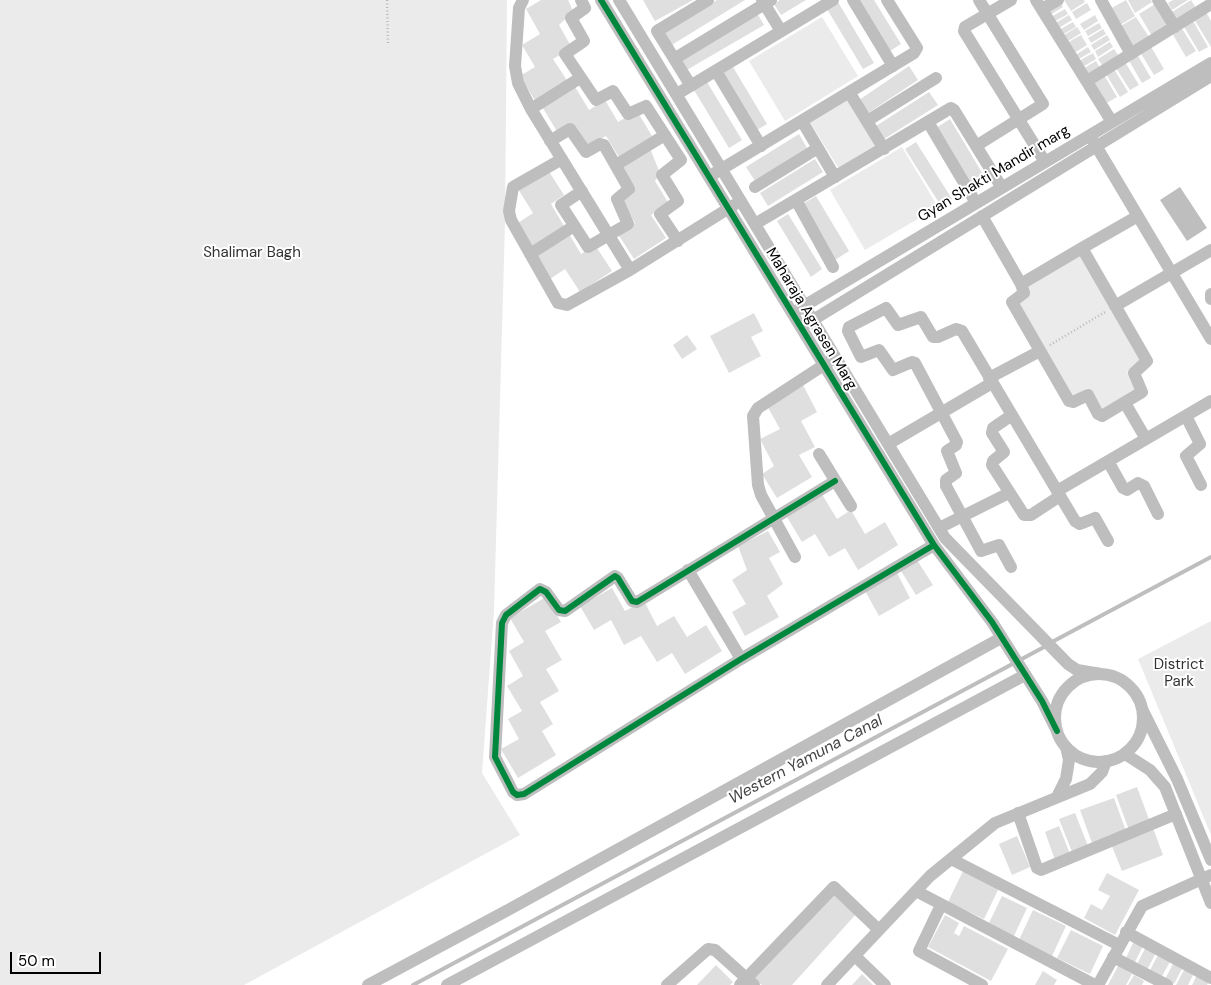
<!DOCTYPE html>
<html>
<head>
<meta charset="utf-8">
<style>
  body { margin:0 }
  #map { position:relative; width:1211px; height:985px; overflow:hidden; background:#fff; font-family:"DM Sans",sans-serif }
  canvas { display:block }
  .scale { position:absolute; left:10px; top:952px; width:91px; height:22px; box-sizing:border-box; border:2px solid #000; border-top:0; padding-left:6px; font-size:15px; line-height:18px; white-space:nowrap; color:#000; -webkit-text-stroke:4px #fff; paint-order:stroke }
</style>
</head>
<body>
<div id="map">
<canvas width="1211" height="985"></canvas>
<div class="scale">50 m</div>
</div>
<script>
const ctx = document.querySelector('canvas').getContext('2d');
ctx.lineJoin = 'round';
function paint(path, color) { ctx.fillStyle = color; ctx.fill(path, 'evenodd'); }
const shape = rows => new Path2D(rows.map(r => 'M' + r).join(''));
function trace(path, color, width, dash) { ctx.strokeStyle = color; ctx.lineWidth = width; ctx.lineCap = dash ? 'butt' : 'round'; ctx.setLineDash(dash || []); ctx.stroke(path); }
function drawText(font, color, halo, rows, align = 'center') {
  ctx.font = font + ' "DM Sans",sans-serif'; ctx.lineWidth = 4; ctx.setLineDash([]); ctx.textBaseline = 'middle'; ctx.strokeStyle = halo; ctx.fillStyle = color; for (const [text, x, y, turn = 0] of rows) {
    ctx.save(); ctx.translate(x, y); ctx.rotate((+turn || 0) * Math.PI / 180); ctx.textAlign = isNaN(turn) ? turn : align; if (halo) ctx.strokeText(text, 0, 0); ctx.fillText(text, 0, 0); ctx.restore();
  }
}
const green = shape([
  [0,0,507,0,505,224,494,610,482,773,520,835,244,985,0,985],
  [822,17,858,76,785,121,749,61],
  [847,99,876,146,839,169,810,122],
  [902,147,938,207,865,250,830,190],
  [1079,254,1143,361,1127,371,1139,391,1102,413,1087,388,1072,397,1016,302,1030,294,1026,286],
  [1211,621,1211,835,1138,659]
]);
const water = shape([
  [1180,187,1207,228,1187,241,1160,200]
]);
const stream = shape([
  [1052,642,1211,557],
  [413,985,1046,646]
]);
const building = shape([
  [541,0,568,0,573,11,559,25,572,48,553,59,568,82,536,102,520,76,535,67,522,45,540,34,526,9],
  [643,0,693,0,655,21],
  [717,0,745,0,670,46,662,34],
  [780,0,806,0,781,15,774,4],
  [856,0,874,0,901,44,887,53],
  [1064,0,1084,0,1085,2,1071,11],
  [1126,0,1135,16,1120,25,1110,9],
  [1128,0,1151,0,1152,2,1135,13],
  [1173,0,1188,0,1172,10,1168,3],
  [1191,0,1196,8,1176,20,1172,12],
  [1060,1,1063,7,1050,15,1047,9],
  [838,2,874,63,863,69,827,9],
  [1087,3,1091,10,1076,19,1072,12],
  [1155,4,1168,26,1152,36,1139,14],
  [1065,9,1068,14,1052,23,1049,18],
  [1206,12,1211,21,1211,47,1194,19],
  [757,13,764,25,685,71,679,60],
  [1069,15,1072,20,1057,29,1054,24],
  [1095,15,1098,21,1084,30,1080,24],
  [1136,17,1149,37,1132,47,1119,27],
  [1192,19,1208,47,1199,52,1183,25],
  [1073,22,1076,27,1060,36,1057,31],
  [1099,23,1102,28,1088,36,1085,31],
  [1077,27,1081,33,1065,43,1061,37],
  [1181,27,1196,51,1186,57,1172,33],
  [1103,29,1106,34,1091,43,1088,38],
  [1081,35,1087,45,1071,55,1065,44],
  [1107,35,1110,40,1094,50,1091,45],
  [1110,42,1113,47,1098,57,1095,51],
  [1150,45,1164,69,1154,75,1140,52],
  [1088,47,1091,52,1077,60,1074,56],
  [1114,49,1118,55,1102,65,1098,59],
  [1093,53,1096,59,1081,68,1077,62],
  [1137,54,1151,78,1142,83,1128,59],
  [1096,61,1100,68,1085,77,1081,70],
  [1125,62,1139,85,1130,90,1116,68],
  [909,66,918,80,868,113,859,100],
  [733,67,767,124,757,130,723,73],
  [1114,69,1128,92,1120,97,1106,74],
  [1104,75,1117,97,1105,104,1092,82],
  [707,82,742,140,729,148,694,90],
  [574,85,589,110,605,100,618,122,637,111,652,136,619,157,606,136,585,148,571,125,558,133,541,105],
  [929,92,938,105,884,139,876,126],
  [950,119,984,176,970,185,936,128],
  [799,134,807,148,755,181,746,167],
  [916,142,952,199,941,206,905,149],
  [649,146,660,173,655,181,669,204,651,215,666,238,634,259,618,234,635,223,620,197,635,188,620,164],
  [815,159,823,172,768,206,760,193],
  [548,170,564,195,551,204,564,226,532,246,518,223,533,213,518,189],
  [816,196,849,251,835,260,801,205],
  [788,214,822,269,811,277,777,221],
  [569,234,581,254,595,245,612,271,580,292,565,269,550,279,535,255],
  [754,313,763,331,751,337,761,356,729,373,710,336],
  [687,335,697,349,682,359,673,345],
  [803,385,817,412,801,421,815,447,799,455,812,477,777,498,762,474,774,466,760,439,780,429,766,404],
  [820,491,837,519,851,510,865,534,885,522,898,545,858,570,845,548,829,557,815,534,802,542,784,512],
  [768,531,780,552,769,558,783,584,767,596,779,617,745,636,732,612,746,604,732,580,747,570,738,546],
  [917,560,933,585,916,595,901,571],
  [896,571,910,598,879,616,864,589],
  [612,588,625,611,644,601,657,626,674,616,687,637,706,625,722,651,685,674,672,653,657,662,641,636,624,645,611,620,594,630,580,606],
  [546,597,561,622,545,631,562,660,546,669,559,691,540,702,553,724,542,731,556,755,518,778,501,749,519,739,508,719,522,711,507,686,523,676,509,651,524,642,510,618],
  [1137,787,1150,822,1129,830,1116,795],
  [1114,798,1126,831,1092,843,1080,810],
  [1075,813,1088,846,1072,852,1059,819],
  [1059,826,1070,854,1055,860,1045,832],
  [1153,828,1163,855,1122,871,1111,844],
  [1017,836,1030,867,1012,875,999,844],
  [963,871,999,888,984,919,948,902],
  [1107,873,1139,890,1115,935,1084,918,1091,904,1102,910,1110,896,1098,890],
  [833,889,858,912,792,985,762,985,753,977],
  [1002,896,1027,908,1013,938,988,925],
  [1033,910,1066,926,1052,956,1019,940],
  [945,915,959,923,954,933,959,936,964,926,1008,949,991,981,928,947],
  [1071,930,1103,946,1090,974,1057,958],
  [1134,941,1143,946,1134,964,1125,960],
  [1147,945,1157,951,1147,970,1137,964],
  [1159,953,1171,960,1161,978,1149,972],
  [1174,962,1183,967,1174,984,1165,979],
  [716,965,733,982,730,985,697,985],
  [1118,966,1132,974,1126,985,1108,985],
  [1186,966,1195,971,1188,985,1176,985],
  [1043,971,1057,980,1054,985,1035,985],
  [1198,973,1210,979,1207,985,1192,985],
  [862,974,873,985,852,985],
  [1134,975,1144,981,1142,985,1128,985]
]);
const path = shape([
  [387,0,388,44],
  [1050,345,1105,312]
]);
const minor = shape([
  [523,0,519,8,515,66,518,83,531,109,630,270,734,205],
  [581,0,585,8,571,18,584,41,565,54,596,100,613,91,628,114,646,106,681,160,662,175,678,201,660,214,678,241],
  [601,0,934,545,992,622,1042,701,1057,731],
  [619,0,945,538,1068,664,1077,670,1101,674],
  [762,0,781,31],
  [853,0,893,66],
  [1011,0,965,27,964,31,1045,162],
  [1036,0,1112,122],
  [1101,0,1131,54],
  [1158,0,1175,27],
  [1042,9,1058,0],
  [674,59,771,0],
  [716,71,761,146],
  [1087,81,1211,4],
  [691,86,657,31,708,0],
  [849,92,884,149],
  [677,94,833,0],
  [531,109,580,78],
  [802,121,835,177],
  [867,121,936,78],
  [928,122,976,203],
  [1092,139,1211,339],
  [550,141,570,129,586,152,600,144,604,145,629,189,617,199,628,224,588,247,561,205,582,191],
  [976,146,1043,104,979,0],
  [562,159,513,187,509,211,511,220,558,303,567,305,630,270],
  [616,165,665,135],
  [715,173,914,53,917,48,887,0],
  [755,187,818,148],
  [796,200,833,267],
  [982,216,1021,284],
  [755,224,951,108,954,110,1002,188],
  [1082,248,1147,361,1134,373,1142,392,1102,416,1098,414,1088,395,1073,402,1069,401,1012,302,1024,293,1021,284,1082,248],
  [1082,248,1138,216],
  [530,254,574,226],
  [1211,294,1211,299],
  [1115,306,1211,250],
  [799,309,1211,63],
  [808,323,1211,76],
  [989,378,1040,351],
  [1125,403,1146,439],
  [1012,415,993,428,992,433,1004,452,993,461,992,465,1024,515,1031,515,1060,496],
  [1186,416,1200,444,1186,456,1201,485],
  [888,444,992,383],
  [819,454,851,506],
  [1108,461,1123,488,1127,490,1138,483,1144,486,1158,514],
  [835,481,637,602,632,601,618,578,615,576,565,611,559,610,546,592,540,589,506,615,502,623,495,757,513,792,517,795,524,794,741,659,934,545],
  [1057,491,1211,401],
  [939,528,1009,493],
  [795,557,761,495,758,485,753,416,758,408,830,361],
  [1011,567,999,545,981,551,946,486,946,480,956,473,947,451,956,445,957,442,915,363,912,362,893,370,879,350,861,357,848,331,849,327,886,308,898,325,921,317,933,337,938,337,956,329,962,331,1075,521,1080,524,1095,518,1108,541],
  [688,570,741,659],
  '1055 718a44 44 0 1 1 88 0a44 44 0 1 1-88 0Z',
  [1143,711,1177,779,1211,860],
  [1125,754,1150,770,1165,787,1211,903],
  [1057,797,1066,779,1069,760,1066,747],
  [1018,813,1037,868,1041,870,1176,814],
  [951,859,1119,945],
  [916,891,1095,985],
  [941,905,919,951,982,985],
  [1126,932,1211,978],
  [855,956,885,985],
  [1113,957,1167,985],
  [368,985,508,910,1001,638],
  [447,985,1025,675],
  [667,985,708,949,715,950,754,985],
  [740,985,834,887,879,930],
  [827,985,930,876,995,823,1090,784,1102,772,1106,761],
  [1098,985,1142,906,1211,875]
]);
const cycleway = shape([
  [601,0,934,545,992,622,1042,701,1057,731],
  [835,481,637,602,632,601,618,578,615,576,565,611,559,610,546,592,540,589,506,615,502,623,495,757,513,792,517,795,524,794,741,659,934,545]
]);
const streetNames = [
  ["Gyan Shakti Mandir marg",994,174,-31],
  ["Maharaja Agrasen Marg",811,319,59]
];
const parkNames = [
  ["Shalimar Bagh",252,253],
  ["District",1179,665],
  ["Park",1179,682]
];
const waterNames = [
  ["Western Yamuna Canal",806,760,-28]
];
paint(green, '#ebebeb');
paint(water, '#bebebe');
trace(stream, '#bebebe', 4);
paint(building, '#dfdfdf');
trace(path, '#b9b9b9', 2.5, [1, 2.5]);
trace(minor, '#bebebe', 12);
trace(cycleway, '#00873e', 6);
drawText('15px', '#000', '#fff', streetNames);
drawText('15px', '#323232', '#fff', parkNames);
drawText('italic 16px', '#434343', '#fff', waterNames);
</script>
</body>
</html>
